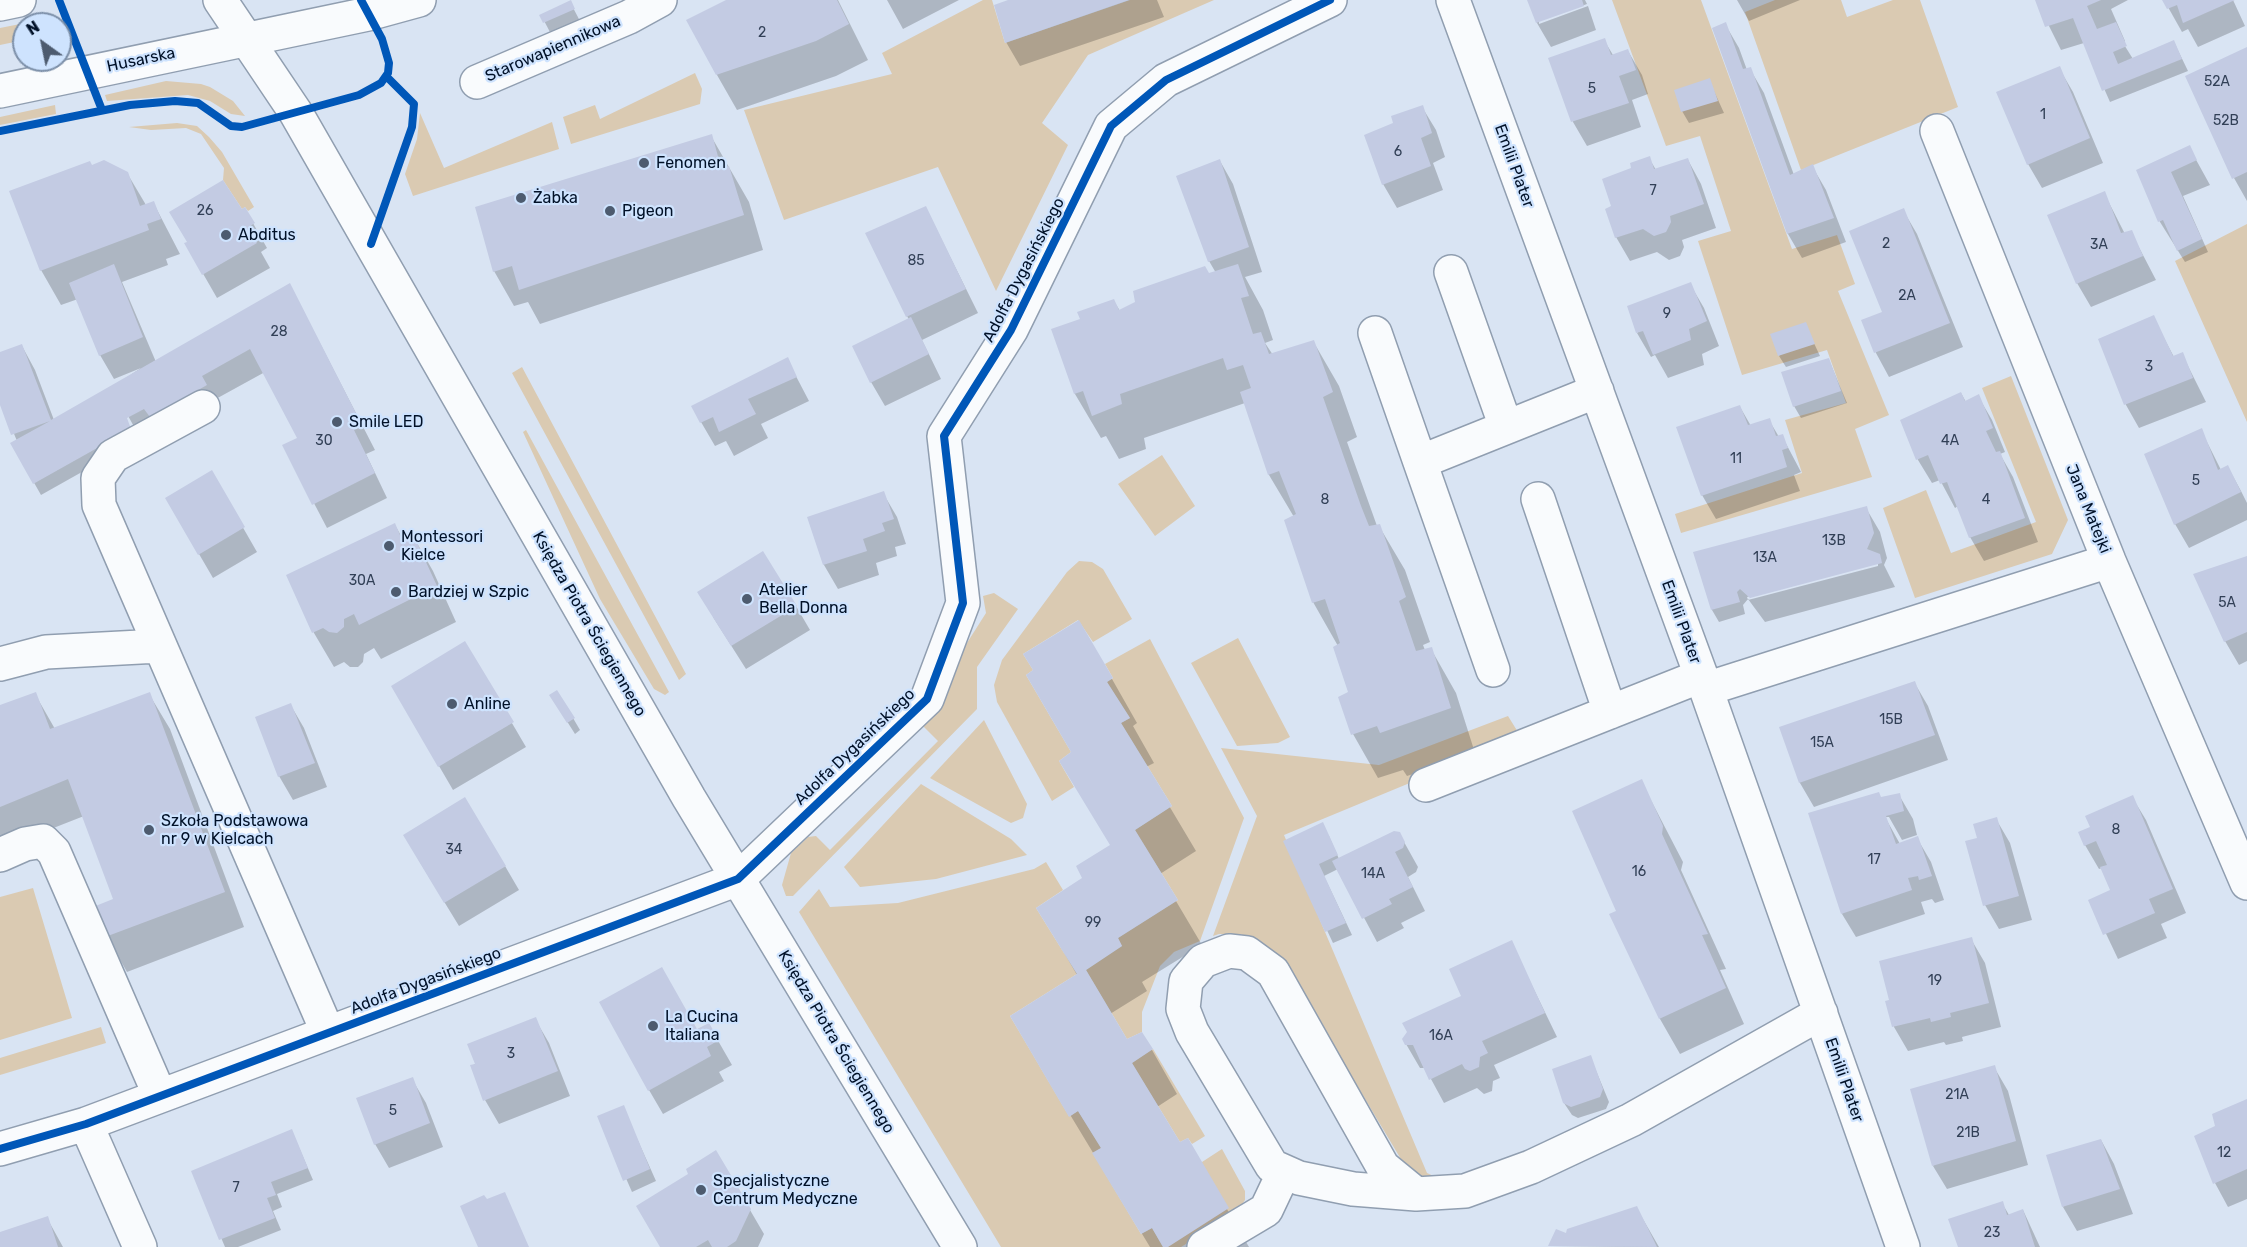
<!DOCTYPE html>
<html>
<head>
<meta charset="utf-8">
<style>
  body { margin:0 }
  #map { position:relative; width:2247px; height:1247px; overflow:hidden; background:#d9e4f3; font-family:Rubik,sans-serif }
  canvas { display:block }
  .north { position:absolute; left:12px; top:12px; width:60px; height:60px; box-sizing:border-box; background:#cee3fe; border:2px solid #7c8fa8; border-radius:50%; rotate:327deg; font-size:16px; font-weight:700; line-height:24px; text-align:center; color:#011128 }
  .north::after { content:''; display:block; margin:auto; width:21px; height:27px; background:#4d5b6f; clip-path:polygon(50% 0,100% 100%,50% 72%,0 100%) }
</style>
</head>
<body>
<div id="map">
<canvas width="2247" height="1247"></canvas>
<div class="north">N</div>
</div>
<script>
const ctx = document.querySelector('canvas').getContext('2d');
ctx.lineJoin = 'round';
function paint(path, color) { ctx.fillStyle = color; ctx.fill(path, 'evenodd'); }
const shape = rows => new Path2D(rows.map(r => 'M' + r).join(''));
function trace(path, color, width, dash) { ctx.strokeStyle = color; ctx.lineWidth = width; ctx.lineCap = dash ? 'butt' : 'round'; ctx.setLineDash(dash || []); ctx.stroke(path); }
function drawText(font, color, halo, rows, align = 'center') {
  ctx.font = font + ' Rubik,sans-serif'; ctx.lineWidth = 4.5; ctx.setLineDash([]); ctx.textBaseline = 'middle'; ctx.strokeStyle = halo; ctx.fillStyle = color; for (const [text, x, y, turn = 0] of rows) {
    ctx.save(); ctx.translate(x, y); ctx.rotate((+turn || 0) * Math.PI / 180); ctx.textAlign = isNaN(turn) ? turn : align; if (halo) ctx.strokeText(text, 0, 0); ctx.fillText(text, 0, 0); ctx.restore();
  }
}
const green = shape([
  [983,0,992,0,1005,43,1130,0,1214,0,1088,55,1042,123,1068,145,996,291,938,167,784,220,744,110,892,74,882,53],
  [1612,0,1701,0,1792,249,1837,235,1855,284,1838,291,1889,415,1855,429,1872,477,1681,533,1675,514,1802,473,1785,420,1846,403,1827,350,1742,375,1698,241,1731,231,1700,136,1666,146],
  [1775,0,1841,0,1847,17,1893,0,1920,0,1958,107,1801,170,1745,12],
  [25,23,24,40,0,45,0,28],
  [695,73,702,89,700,104,571,144,563,117,595,105,600,119],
  [166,81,201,84,210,87,233,101,245,116,231,114,210,101,188,95,107,101,105,95],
  [55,105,56,114,0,125,0,117],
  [420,113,444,168,552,122,559,149,413,196,405,174,417,139],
  [177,123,197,126,209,137,222,152,254,207,248,211,245,207,242,209,223,180,224,168,201,134,186,128,151,130,129,127],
  [2247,224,2247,422,2175,261],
  [522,367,686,674,679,680,512,373],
  [2011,376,2068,520,2052,554,1915,598,1883,508,1926,490,1951,553,2036,522,1982,388],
  [526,430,669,692,665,695,654,689,600,599,523,432],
  [1162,455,1195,506,1155,536,1118,484],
  [1079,561,1092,562,1103,569,1132,619,1093,642,1078,620,1023,654,1033,670,1026,675,1071,752,1059,761,1074,787,1052,801,997,702,994,685,1002,660,1067,572],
  [994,593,1018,609,977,667,977,709,793,896,786,896,782,885,791,853,808,837,816,836,830,850,938,741,923,726,920,717,986,613,983,596],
  [1238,638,1290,737,1278,743,1237,746,1191,663],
  [1150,639,1244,818,1200,941,1174,952,1160,966,1142,1012,1142,1032,1127,1039,1086,970,1122,946,1118,938,1178,900,1135,830,1172,806,1121,723,1130,718,1107,682,1113,678,1105,664],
  [1508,716,1521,737,1284,835,1427,1173,1436,1177,1417,1186,1285,965,1263,945,1240,934,1219,934,1213,936,1257,816,1221,748,1379,765],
  [984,720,1027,804,1023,818,1011,823,930,778],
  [921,784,1011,839,1027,855,936,879,860,887,844,867],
  [1046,862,1063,890,1036,908,1077,974,1010,1016,1069,1116,1078,1111,1101,1148,1093,1153,1141,1234,1152,1228,1163,1247,1001,1247,799,912,819,889,830,907,898,903,1034,869],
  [33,888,72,1018,0,1040,0,897],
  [101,1027,106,1043,0,1075,0,1058],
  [1153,1049,1205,1136,1192,1144,1188,1138,1180,1142,1132,1063],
  [1222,1149,1245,1191,1245,1200,1235,1214,1181,1247,1168,1247,1202,1162]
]);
const shadow = shape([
  [729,0,838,0,868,60,836,76,737,110,717,75],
  [887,0,959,0,903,29],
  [1013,0,1157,0,1164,17,1020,66,1006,42],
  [1529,0,1585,0,1587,4,1539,21,1539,24,1588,6,1596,30,1551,47,1537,23],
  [1737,0,1800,0,1749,21],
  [2036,0,2128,0,2111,9,2125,41,2123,43,2133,59,2174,42,2188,71,2110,102,2084,43,2061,50],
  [2164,0,2233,0,2245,26,2198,47,2188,29,2182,32],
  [570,2,580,21,551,34,541,15],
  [1725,24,1739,48,1747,70,1750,69,1764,93,1794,175,1812,166,1826,190,1846,242,1802,258,1788,234,1714,28],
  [1604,40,1613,55,1628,51,1642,75,1648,94,1632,100,1641,127,1587,146,1573,122,1550,59],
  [2247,49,2247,201,2234,178],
  [2059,68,2073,92,2103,163,2042,188,2028,164],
  [1709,80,1724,113,1689,123,1682,111],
  [1422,107,1436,130,1445,157,1433,163,1443,190,1397,208,1383,184,1395,124],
  [711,136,749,202,763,250,540,324,528,302,514,306,494,271],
  [2189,147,2210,185,2183,196,2208,252,2185,262,2160,222,2138,171],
  [1649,158,1656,170,1688,160,1701,184,1716,228,1682,240,1684,247,1680,256,1669,260,1657,252,1630,261,1616,237,1613,207],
  [1220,161,1233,184,1262,272,1245,277,1263,310,1273,340,1265,343,1273,355,1313,341,1339,386,1357,437,1347,442,1377,526,1379,526,1405,570,1430,642,1423,645,1425,650,1431,649,1456,693,1475,753,1407,776,1403,770,1378,778,1353,734,1350,693,1338,646,1313,602,1294,517,1269,475,1245,403,1144,438,1146,449,1119,459,1106,436,1101,438,1075,394,1053,330,1082,320,1114,301,1120,311,1216,273,1209,261],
  [92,166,127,173,146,205,153,202,180,254,166,259,168,265,122,282,156,362,290,285,375,450,366,454,387,498,327,528,284,446,299,438,265,372,214,400,219,409,165,440,142,441,112,387,141,368,114,379,100,355,78,299,61,305,41,270],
  [2104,193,2125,234,2131,232,2156,280,2091,307,2077,283],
  [926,208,978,313,922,340,941,379,885,406,871,382,909,320,867,234],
  [245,209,267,248,261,252,270,268,217,298,186,244],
  [1903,210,1917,234,1963,347,1889,377,1876,353,1863,321,1884,313],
  [1690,284,1704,308,1719,346,1702,354,1704,365,1668,378,1655,355,1651,357,1637,333],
  [2153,317,2174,357,2182,354,2206,402,2139,428,2126,405,2100,340],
  [1805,324,1820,356,1786,367,1779,356],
  [22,346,35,370,54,420,137,441,41,495,12,444,17,441,0,400,0,354],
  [787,359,809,401,761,424,768,438,734,456,726,441,715,446,701,422],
  [1829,360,1847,403,1801,418,1794,406],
  [1961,393,1966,402,1978,396,1992,420,2005,452,2000,454,2013,477,2038,542,1984,561,1970,537,1958,506,1955,508,1940,480,1932,483,1918,460,1902,421],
  [1740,407,1751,426,1769,420,1779,437,1782,436,1801,472,1794,475,1800,491,1716,519,1702,495],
  [2201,430,2221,470,2228,467,2241,491,2247,503,2247,520,2189,548,2175,524],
  [211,472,257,552,213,578,167,499],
  [883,493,897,517,906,544,895,547,897,556,876,563,879,575,838,589,824,565,809,518],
  [1866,508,1880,532,1887,558,1884,565,1895,587,1765,622,1748,599,1743,605,1745,614,1719,622,1712,610,1695,553],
  [1878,563,1878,566,1748,600,1747,597],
  [395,525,404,541,413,536,433,571,456,622,381,659,374,648,364,654,363,662,358,667,350,667,344,662,334,667,314,633,288,575],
  [2247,557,2247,661,2239,665,2225,641],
  [796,606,810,630,746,669,713,617],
  [465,643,526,747,453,790,393,687],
  [1028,675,1112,679,1137,723,1133,726,1154,763,1146,767,1196,851,1160,874,1202,945,1142,982,1147,991,1110,1014,1127,1041,1142,1034,1152,1050,1177,1094,1157,1107,1180,1144,1187,1140,1249,1247,1150,1247,1037,1060,1077,975,1038,908,1084,878,1111,846,1073,752],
  [1914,682,1928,706,1948,760,1814,807,1800,783,1781,728],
  [35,694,55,729,149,694,170,729,244,927,127,972,107,937,115,900,84,816,0,849,0,707],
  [290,704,304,728,327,787,293,800,279,776],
  [558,707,573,718,580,730,575,734],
  [1641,781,1683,862,1681,870,1726,969,1720,970,1744,1024,1680,1054,1660,1019,1611,915,1618,912],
  [1899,795,1913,819,1917,835,1902,840,1889,817,1885,817,1900,844,1917,838,1931,862,1944,900,1935,903,1932,899,1921,902,1925,914,1856,937,1842,914,1882,799],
  [2132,797,2146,820,2186,913,2161,924,2167,938,2118,959,2090,900,2112,891,2102,868,2099,869,2085,845,2092,828],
  [1996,819,2010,843,2032,920,1999,929,1985,905,1979,839],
  [1399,833,1418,867,1416,872,1408,877,1425,911,1401,923,1404,928,1377,942,1338,869,1324,876,1352,935,1333,943,1285,841,1329,836,1339,859],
  [418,859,505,866,519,890,459,926],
  [1971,939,1985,963,2001,1027,1962,1037,1963,1041,1946,1045,1944,1042,1908,1051,1894,1027,1887,1002],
  [1511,942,1557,1037,1494,1065,1500,1078,1493,1081,1492,1091,1484,1094,1477,1088,1444,1103,1425,1068,1420,1068,1406,1044,1463,997],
  [535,1019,549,1043,570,1096,499,1124,485,1100,472,1066],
  [709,1025,732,1065,719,1072,724,1081,663,1114,649,1090,696,1031],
  [1590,1056,1609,1102,1606,1109,1578,1118,1572,1115,1564,1103],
  [1994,1067,2008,1091,2028,1165,1947,1189,1933,1166],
  [412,1079,426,1103,443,1147,389,1168,375,1144],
  [2247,1101,2247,1199,2228,1207,2215,1183,2217,1127],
  [623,1107,656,1181,632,1192,599,1117],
  [292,1131,313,1180,277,1194,282,1207,273,1211,281,1230,238,1247,225,1247,193,1171],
  [2101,1140,2114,1164,2133,1214,2077,1231,2063,1207],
  [2002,1203,2009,1215,2023,1210,2040,1247,1959,1247],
  [1636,1207,1659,1247,1550,1246,1567,1235],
  [750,1210,764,1234,758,1247,661,1247],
  [47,1218,63,1247,0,1247,0,1234]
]);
const building = shape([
  [571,0,575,9,543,23,539,15],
  [726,0,837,0,849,24,816,41,716,75,686,20],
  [1008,0,1129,0,1005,43,994,5],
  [1527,0,1582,0,1584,6,1536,23],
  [2035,0,2101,0,2087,6,2097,29,2116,22,2127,46,2113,52,2118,64,2174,40,2182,59,2102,91,2073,18,2045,27],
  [2162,0,2235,0,2183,23,2177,5,2167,9],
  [1726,22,1743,69,1751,67,1790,175,1813,164,1834,218,1787,234,1712,28],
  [1605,38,1611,55,1628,49,1636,70,1619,76,1629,103,1571,122,1548,58],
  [2247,47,2247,172,2232,179,2185,76],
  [2060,66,2090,138,2027,165,1996,92],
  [1710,78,1718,101,1681,112,1674,90],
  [1423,105,1432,133,1421,138,1431,166,1382,185,1364,135,1393,123,1391,116],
  [712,134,721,168,729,166,744,215,519,290,512,266,493,272,475,207],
  [2190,145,2197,160,2171,172,2202,239,2177,251,2163,220,2158,222,2136,170],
  [1650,156,1654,169,1688,158,1704,204,1670,216,1671,222,1666,232,1654,236,1643,229,1615,238,1605,209,1611,206,1602,179,1631,168,1630,163],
  [1220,159,1249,247,1208,262,1176,176],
  [104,160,128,172,140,206,154,201,161,219,147,224,149,230,40,271,9,191,90,161,92,165],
  [223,180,242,209,245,207,255,223,248,227,257,243,202,275,184,243,187,242,169,212],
  [2105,191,2121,233,2132,230,2143,256,2076,284,2047,215],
  [926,206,966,289,906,317,865,233],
  [1904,208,1950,323,1874,353,1861,320,1882,312,1849,231],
  [114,264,143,337,99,356,69,283],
  [1238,264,1249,296,1241,298,1253,334,1261,332,1269,354,1314,340,1333,392,1323,397,1361,506,1369,526,1380,524,1406,597,1399,601,1416,651,1432,647,1451,708,1380,733,1377,726,1351,735,1338,697,1348,692,1333,647,1340,643,1325,599,1312,603,1284,520,1296,514,1279,471,1268,475,1240,392,1251,388,1243,365,1227,370,1223,358,1120,394,1122,404,1092,416,1083,391,1074,394,1051,329,1080,319,1077,312,1114,299,1119,310,1135,302,1133,291,1205,266,1209,273],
  [1691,282,1707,321,1689,329,1691,340,1653,355,1643,331,1636,333,1627,306],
  [290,283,362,425,354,430,375,473,312,505,282,445,297,438,250,349,202,376,207,385,150,417,144,409,127,418,131,429,33,484,10,443,50,421,11,435,0,405,0,352,22,344,51,420],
  [2154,315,2173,356,2183,352,2193,378,2124,405,2098,339],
  [911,317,929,354,870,383,852,346],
  [1806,322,1815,344,1778,356,1770,334],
  [788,357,797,377,748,399,756,414,719,432,713,417,700,423,691,406],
  [1829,358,1841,391,1793,407,1781,372],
  [1961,392,1965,401,1979,394,1993,428,1986,431,1996,452,2000,451,2025,518,1969,538,1947,482,1940,484,1928,455,1916,460,1900,420],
  [1740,405,1748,425,1770,418,1776,436,1783,434,1788,448,1782,450,1787,467,1701,496,1676,427],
  [2202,428,2218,470,2228,465,2241,492,2174,525,2144,454],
  [212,470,245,527,198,555,165,498],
  [884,491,894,519,882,523,885,531,863,539,867,551,823,565,807,517],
  [1867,506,1874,533,1867,549,1880,554,1882,563,1750,598,1740,589,1737,592,1740,602,1711,610,1693,552],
  [395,523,402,540,413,534,437,586,359,625,354,614,344,619,344,627,337,633,329,632,323,628,312,633,286,575],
  [763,551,797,606,731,646,697,592],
  [2247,556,2247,632,2224,642,2193,574],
  [1079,620,1113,678,1107,682,1130,718,1121,723,1172,806,1135,830,1178,900,1118,938,1122,946,1086,970,1127,1039,1142,1032,1153,1049,1132,1063,1180,1142,1188,1138,1229,1208,1168,1247,1163,1247,1152,1228,1141,1234,1092,1153,1101,1148,1078,1111,1069,1117,1010,1016,1077,974,1036,908,1082,878,1076,866,1110,845,1059,761,1071,752,1026,675,1033,670,1023,654],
  [465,641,514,722,438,767,391,686],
  [1915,681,1935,735,1799,783,1779,727],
  [557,690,575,718,567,723,549,695],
  [36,692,50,729,150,692,225,892,105,937,93,907,113,899,68,779,0,807,0,705],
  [291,703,315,763,278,777,255,717],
  [1642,779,1663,826,1662,834,1708,934,1702,935,1726,988,1659,1019,1609,914,1616,911,1572,811],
  [1879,792,1881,797,1900,793,1904,811,1886,816,1896,844,1918,836,1932,876,1919,880,1918,876,1908,878,1912,890,1841,914,1808,813],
  [2133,795,2173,889,2149,899,2155,913,2103,935,2088,900,2110,890,2100,867,2107,865,2096,841,2084,846,2078,832,2090,827,2085,816],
  [465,797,506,866,444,903,403,835],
  [1997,817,2019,896,1983,906,1965,841,1977,838,1973,824],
  [1323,822,1338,855,1319,864,1346,923,1325,932,1283,841],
  [1394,831,1400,832,1405,842,1403,848,1395,852,1413,887,1389,899,1392,904,1362,919,1332,861],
  [1972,937,1989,1003,1950,1013,1951,1017,1931,1022,1930,1018,1892,1027,1885,1001,1889,1000,1879,961],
  [1512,940,1545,1013,1482,1041,1488,1053,1480,1057,1479,1067,1470,1071,1465,1069,1462,1064,1429,1080,1413,1045,1405,1045,1402,1039,1407,1032,1402,1023,1461,996,1449,969],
  [662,967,697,1029,709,1023,719,1040,707,1047,711,1056,648,1091,599,1002],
  [536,1017,558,1071,483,1101,470,1065,475,1064,467,1044],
  [1591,1055,1603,1089,1600,1097,1571,1107,1563,1103,1552,1069],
  [1995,1065,2016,1141,1932,1166,1910,1089],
  [413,1077,430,1123,374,1145,356,1098],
  [2247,1099,2247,1169,2213,1184,2194,1136,2215,1126,2212,1114],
  [624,1105,650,1169,623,1181,597,1116],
  [292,1129,308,1168,271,1182,276,1195,267,1198,275,1218,219,1240,191,1171],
  [2101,1139,2120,1189,2062,1207,2046,1155],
  [716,1150,751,1209,736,1241,727,1247,712,1247,708,1240,696,1247,660,1247,636,1206,688,1174,686,1169],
  [505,1192,529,1247,478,1247,460,1206,484,1195,487,1199],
  [2003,1201,2007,1215,2023,1209,2035,1247,1958,1247,1948,1219],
  [1637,1206,1657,1247,1548,1246,1556,1229,1566,1233,1567,1229],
  [48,1216,58,1247,0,1247,0,1232]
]);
const minor = shape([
  [220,0,296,113,689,798,960,1247],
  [1453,0,1706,689,1903,1247],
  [477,82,629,17,660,0],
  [1937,131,2109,561,2247,883],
  [1451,272,1506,427],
  [1375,333,1420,462,1597,391],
  [203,407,113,456,98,478,99,505,328,1033],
  [1420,462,1493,670],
  [1538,499,1610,712],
  [0,664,46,652,159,646],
  [1706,689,2109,561],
  [1426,785,1701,676],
  [0,855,25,844,43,841,54,852,160,1096],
  [86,1124,140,1247],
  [0,1149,86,1124,738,879,927,699,963,603,944,436,1011,330,1111,126,1166,80,1330,0],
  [1416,1194,1353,1189,1299,1178,1272,1166,1192,1032,1183,1009,1186,981,1203,961,1229,951,1247,953,1273,972,1383,1167,1416,1194,1465,1191,1531,1167,1631,1120,1821,1013],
  [1204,1247,1266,1210,1284,1172]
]);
const major = shape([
  [0,4,19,0],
  [0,91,368,14,419,0]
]);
const cycleway = shape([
  [59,0,102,110],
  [0,131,130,105,175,101,198,103,231,126,242,127,359,95,381,83,388,73,389,63,382,39,361,0],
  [371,244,412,127,414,104,386,76],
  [0,1149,86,1124,738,879,927,699,963,603,944,436,1011,330,1111,126,1166,80,1330,0]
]);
const markers = [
  [644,163,6,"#4d5b6f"],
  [521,198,6,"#4d5b6f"],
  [610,211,6,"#4d5b6f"],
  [226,235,6,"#4d5b6f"],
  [337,422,6,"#4d5b6f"],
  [389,546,6,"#4d5b6f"],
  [396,592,6,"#4d5b6f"],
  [747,599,6,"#4d5b6f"],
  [452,704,6,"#4d5b6f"],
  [149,830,6,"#4d5b6f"],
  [653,1026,6,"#4d5b6f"],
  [701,1190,6,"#4d5b6f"]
];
const numberNames = [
  ["2",762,33],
  ["52A",2217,82],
  ["5",1592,89],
  ["1",2043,115],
  ["52B",2226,121],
  ["6",1398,152],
  ["7",1653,191],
  ["26",205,211],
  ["2",1886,244],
  ["3A",2099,245],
  ["85",916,261],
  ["2A",1907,296],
  ["9",1667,314],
  ["28",279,332],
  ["3",2149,367],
  ["30",324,441],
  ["4A",1950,441],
  ["11",1736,459],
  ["5",2196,481],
  ["8",1325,500],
  ["4",1986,500],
  ["13B",1834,541],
  ["13A",1765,558],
  ["30A",362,581],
  ["5A",2227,603],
  ["15B",1891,720],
  ["15A",1822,743],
  ["8",2116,830],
  ["34",454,850],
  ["17",1874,860],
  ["16",1639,872],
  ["14A",1373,874],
  ["99",1093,923],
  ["19",1935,981],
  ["16A",1441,1036],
  ["3",511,1054],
  ["21A",1957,1095],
  ["5",393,1111],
  ["21B",1968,1133],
  ["12",2224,1153],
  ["7",236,1188],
  ["23",1992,1233]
];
const streetNames = [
  ["Starowapiennikowa",553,49,-23],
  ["Husarska",141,60,-12],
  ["Emilii Plater",1514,166,70],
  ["Adolfa Dygasińskiego",1024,270,-63],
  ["Jana Matejki",2088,509,68],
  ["Emilii Plater",1681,622,70],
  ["Księdza Piotra Ściegiennego",589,624,60],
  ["Adolfa Dygasińskiego",855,747,-44],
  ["Adolfa Dygasińskiego",426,981,-21],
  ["Księdza Piotra Ściegiennego",836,1042,59],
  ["Emilii Plater",1844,1080,71]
];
const poiNames = [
  ["Fenomen",656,163],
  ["Żabka",533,198],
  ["Pigeon",622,211],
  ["Abditus",238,235],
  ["Smile LED",349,422],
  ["Montessori",401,537],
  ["Kielce",401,555],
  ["Atelier",759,590],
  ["Bella Donna",759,608],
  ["Bardziej w Szpic",408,592],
  ["Anline",464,704],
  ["Szkoła Podstawowa",161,821],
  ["nr 9 w Kielcach",161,839],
  ["La Cucina",665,1017],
  ["Italiana",665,1035],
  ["Specjalistyczne",713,1181],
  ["Centrum Medyczne",713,1199]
];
paint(green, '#dacab2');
paint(shadow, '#0003');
paint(building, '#c3cbe3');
trace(minor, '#909eb0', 36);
trace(major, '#909eb0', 36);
trace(minor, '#f9fbfd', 33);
trace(major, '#f9fbfd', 33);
trace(cycleway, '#0057b8', 8);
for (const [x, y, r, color] of markers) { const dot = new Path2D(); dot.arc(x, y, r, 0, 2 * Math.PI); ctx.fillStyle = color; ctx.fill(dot); trace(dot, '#cee3fe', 2); }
drawText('14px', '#324057', null, numberNames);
drawText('16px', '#011128', '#cee3fe', streetNames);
drawText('16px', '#011128', '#cee3fe', poiNames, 'left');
</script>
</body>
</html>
